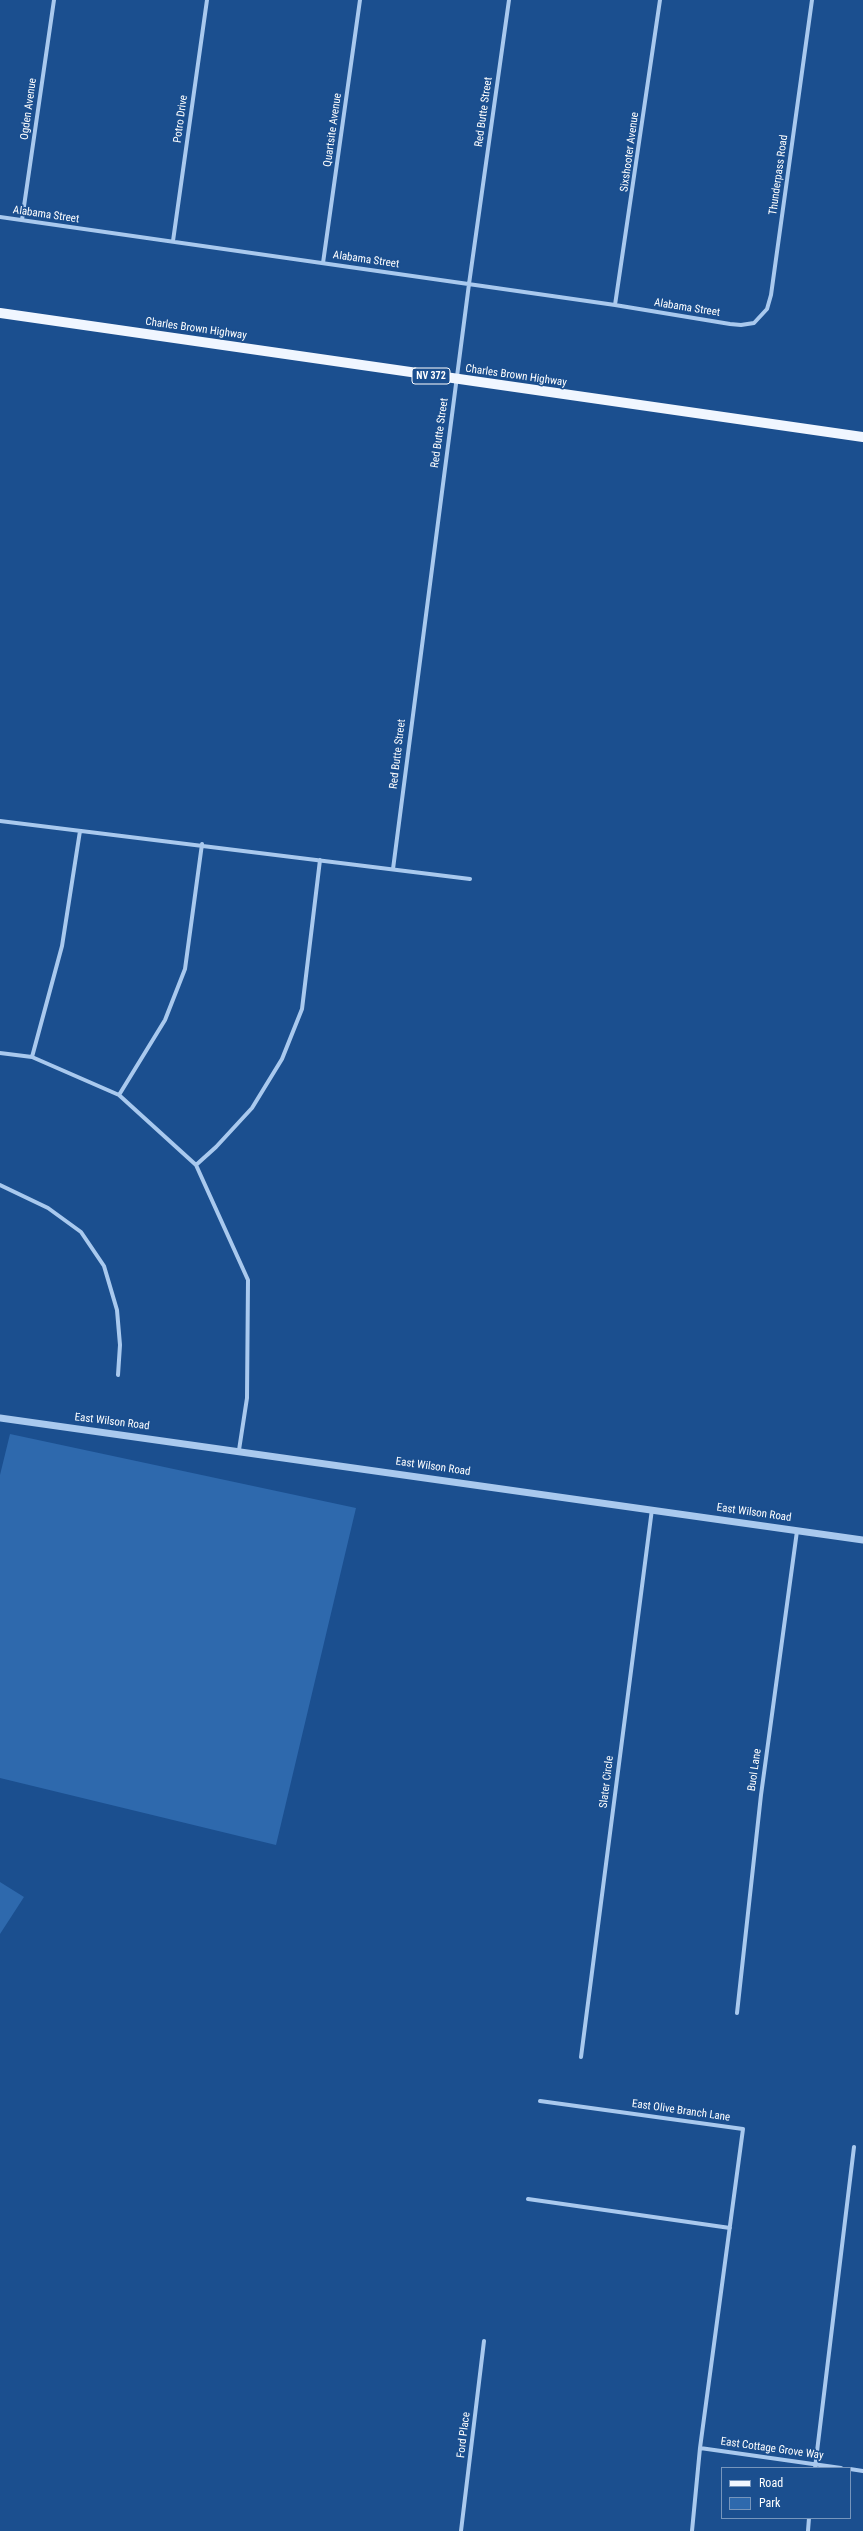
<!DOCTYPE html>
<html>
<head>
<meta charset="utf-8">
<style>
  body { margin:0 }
  #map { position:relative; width:863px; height:2531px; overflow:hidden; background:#1b4f8f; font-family:"Roboto Condensed",sans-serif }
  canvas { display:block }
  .legend { position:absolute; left:721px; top:2467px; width:130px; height:52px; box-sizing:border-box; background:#1b4f8f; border:1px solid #7695bc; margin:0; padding:5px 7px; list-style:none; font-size:12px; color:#fff }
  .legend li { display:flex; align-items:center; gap:8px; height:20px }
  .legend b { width:20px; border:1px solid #7695bc }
</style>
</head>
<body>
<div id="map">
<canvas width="863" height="2531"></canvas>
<ul class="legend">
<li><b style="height:5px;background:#f0f6ff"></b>Road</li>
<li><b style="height:11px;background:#2e69ad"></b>Park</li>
</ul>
</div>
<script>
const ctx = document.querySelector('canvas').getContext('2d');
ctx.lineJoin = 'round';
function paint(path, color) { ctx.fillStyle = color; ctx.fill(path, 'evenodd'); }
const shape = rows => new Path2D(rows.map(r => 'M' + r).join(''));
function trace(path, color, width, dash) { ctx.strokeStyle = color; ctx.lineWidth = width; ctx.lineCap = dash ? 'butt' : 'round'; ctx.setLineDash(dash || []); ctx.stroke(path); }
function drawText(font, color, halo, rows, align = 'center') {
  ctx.font = font + ' "Roboto Condensed",sans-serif'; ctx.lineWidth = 3.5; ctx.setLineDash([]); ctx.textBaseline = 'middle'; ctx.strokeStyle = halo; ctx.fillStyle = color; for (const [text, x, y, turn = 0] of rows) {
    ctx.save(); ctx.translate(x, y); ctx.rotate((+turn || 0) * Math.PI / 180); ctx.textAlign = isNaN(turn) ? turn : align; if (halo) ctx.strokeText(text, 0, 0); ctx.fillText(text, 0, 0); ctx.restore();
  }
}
const green = shape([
  [10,1434,356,1508,276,1845,0,1778,0,1475],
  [0,1882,24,1897,0,1934]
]);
const minor = shape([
  [0,217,615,305,730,324,741,325,754,323,767,309,771,295,812,0],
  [22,220,54,0],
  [173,241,207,0],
  [323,263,360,0],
  [615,305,660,0],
  [0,821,470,879],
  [393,869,469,284,509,0],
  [0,1053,32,1057,119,1095,196,1165,248,1280,247,1398,239,1450],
  [32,1057,62,946,80,831],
  [119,1095,165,1020,185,969,202,844],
  [196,1165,216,1147,252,1108,282,1059,302,1009,320,860],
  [0,1185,48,1208,81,1232,104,1266,117,1310,120,1345,118,1375],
  [737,2013,761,1795,797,1531],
  [581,2057,652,1509],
  [540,2101,743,2129,700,2448,692,2531],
  [528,2199,730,2228],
  [700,2448,841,2468],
  [815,2468,854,2147],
  [850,2469,863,2471],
  [461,2531,484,2341],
  [808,2531,809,2518]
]);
const tertiary = shape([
  [0,1418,863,1540]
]);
const primary = shape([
  [0,313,863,437]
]);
const shields = [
  [431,376,38]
];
const shieldNames = [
  ["NV 372",431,376]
];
const streetNames = [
  ["Ogden Avenue",29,109,-82],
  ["Red Butte Street",484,112,-82],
  ["Potro Drive",181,119,-82],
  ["Quartsite Avenue",333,130,-82],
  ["Sixshooter Avenue",630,152,-82],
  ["Thunderpass Road",779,175,-82],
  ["Alabama Street",46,215,8],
  ["Alabama Street",366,260,8],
  ["Alabama Street",687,308,9],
  ["Charles Brown Highway",196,329,8],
  ["Charles Brown Highway",516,376,8],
  ["Red Butte Street",440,433,-82],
  ["Red Butte Street",398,754,-83],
  ["East Wilson Road",112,1422,7],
  ["East Wilson Road",433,1467,8],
  ["East Wilson Road",754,1513,8],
  ["Buol Lane",755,1770,-82],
  ["Slater Circle",607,1782,-83],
  ["East Olive Branch Lane",681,2111,8],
  ["Ford Place",464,2435,-83],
  ["East Cottage Grove Way",772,2449,8]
];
paint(green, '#2e69ad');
trace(minor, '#a9c9ee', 4);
trace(tertiary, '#a9c9ee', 7);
trace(primary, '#f0f6ff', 10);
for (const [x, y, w] of shields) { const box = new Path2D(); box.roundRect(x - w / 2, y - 8, w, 16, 3); ctx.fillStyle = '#1b4f8f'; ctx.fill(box); trace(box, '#fff', 1); }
drawText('bold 10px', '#fff', null, shieldNames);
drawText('11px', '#fff', '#1b4f8f', streetNames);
</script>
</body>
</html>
